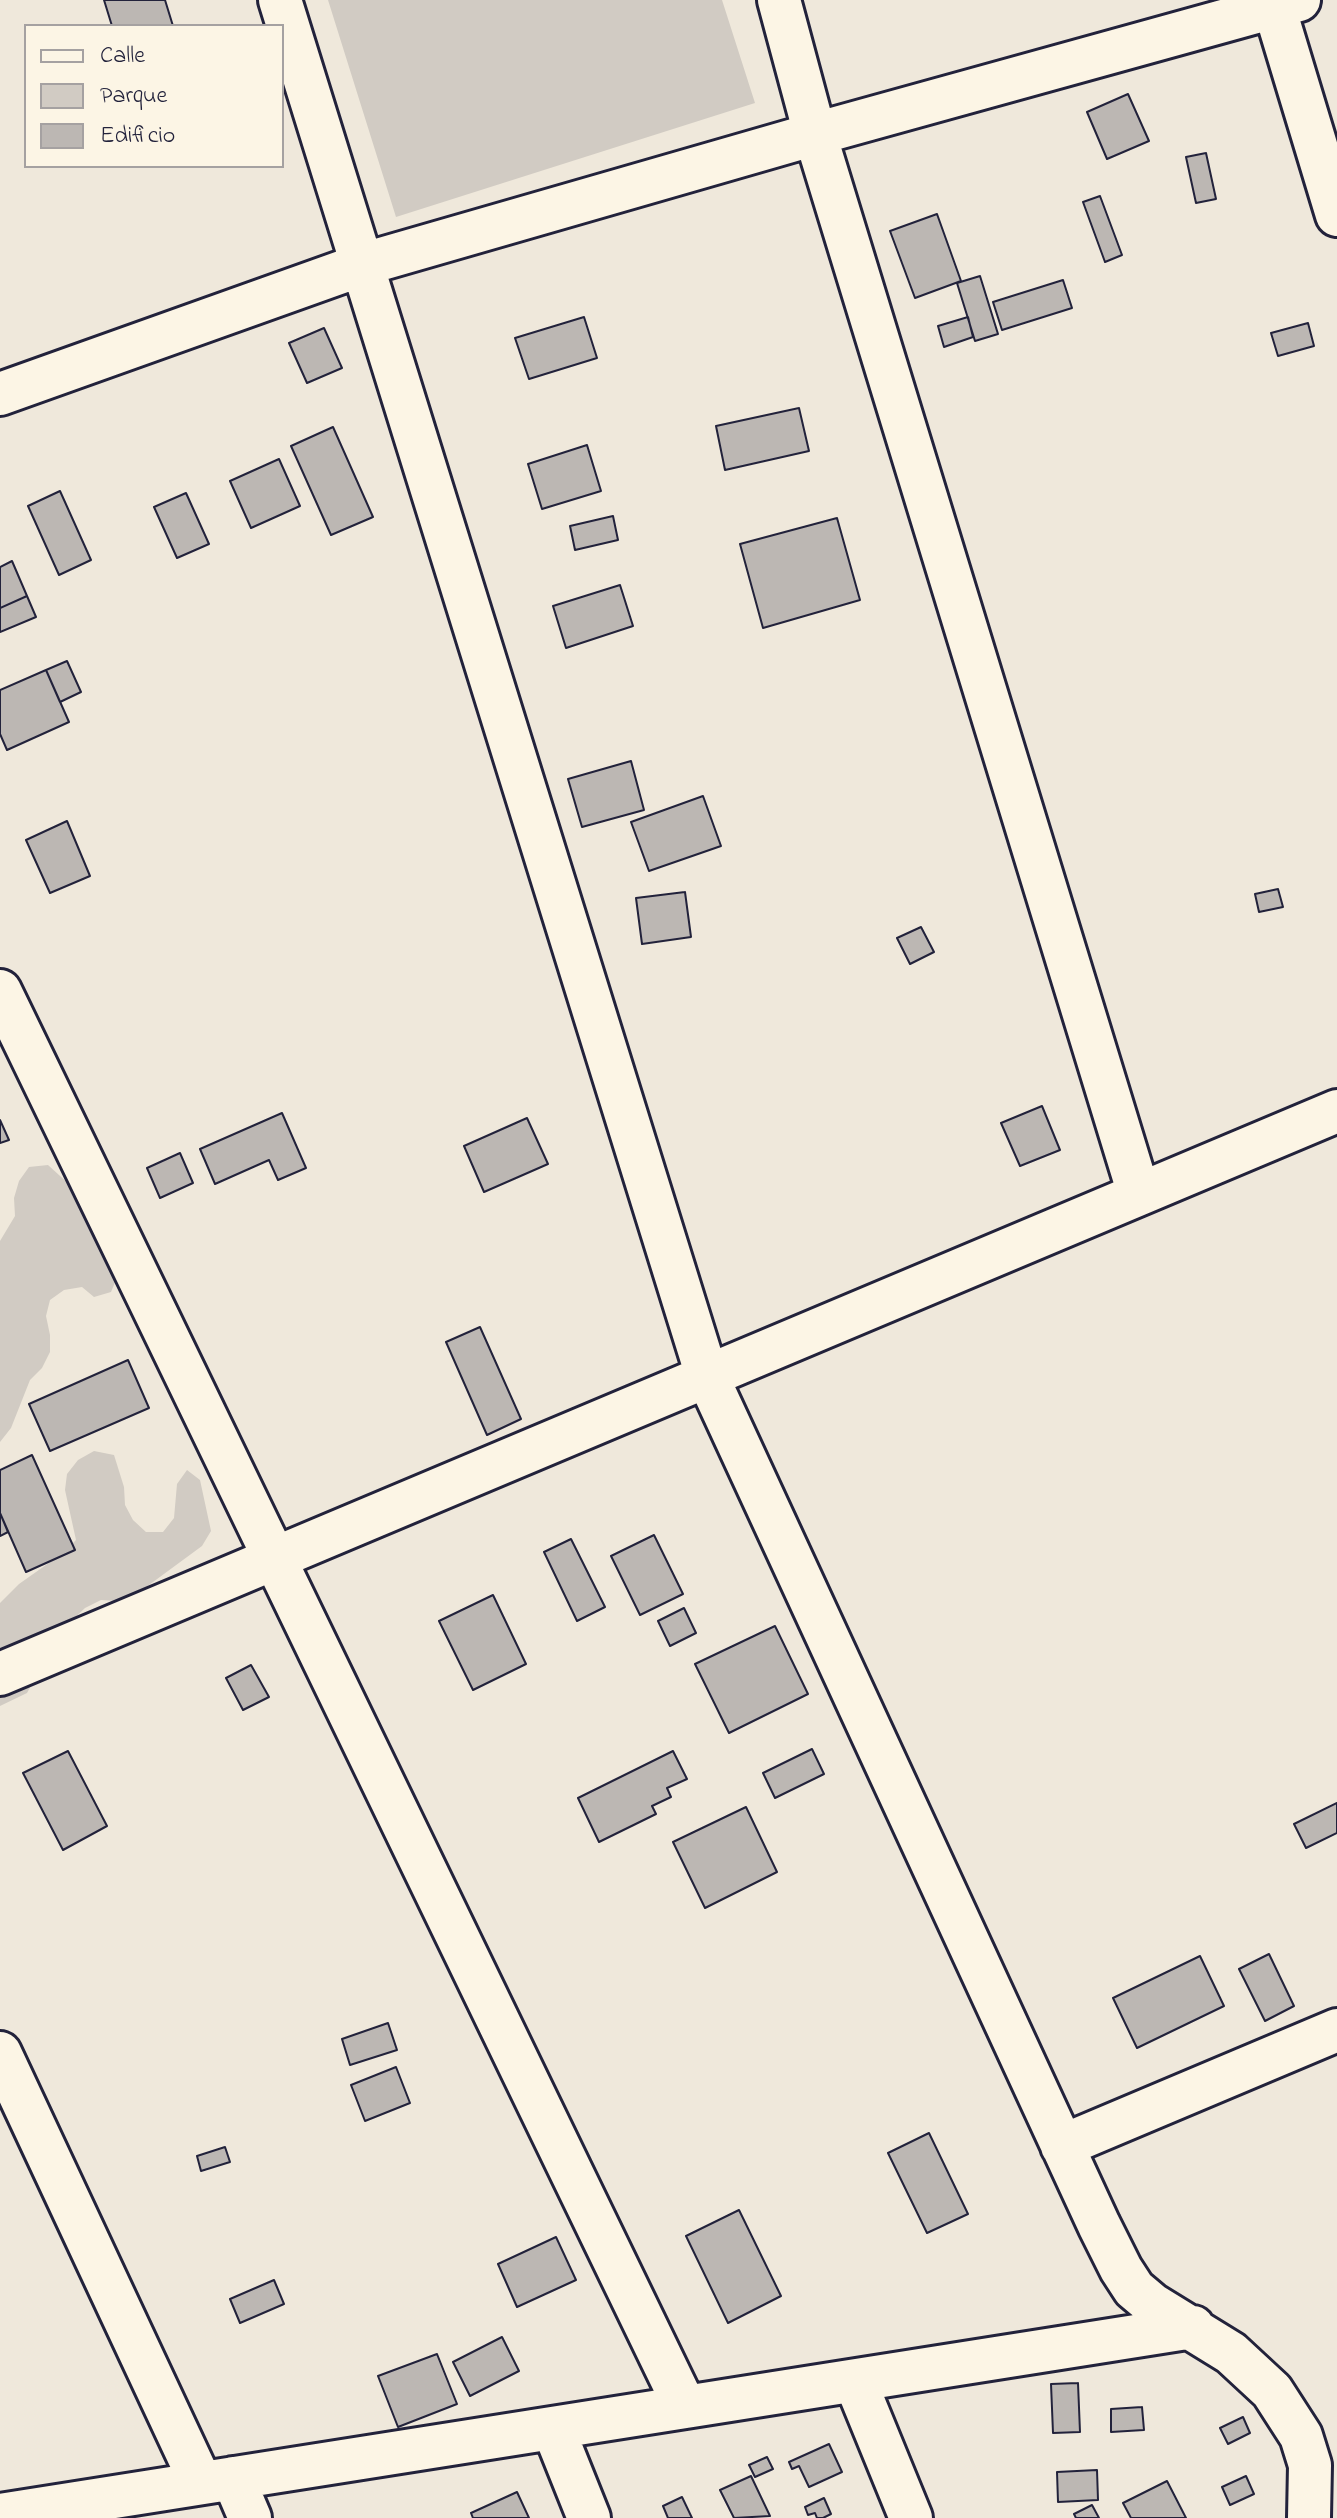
<!DOCTYPE html>
<html>
<head>
<meta charset="utf-8">
<style>
  body { margin:0 }
  #map { position:relative; width:1337px; height:2518px; overflow:hidden; background:#efe8db; font-family:"Indie Flower",sans-serif }
  canvas { display:block }
  .legend { position:absolute; left:24px; top:24px; width:260px; height:144px; box-sizing:border-box; background:#fcf5e5; border:2px solid #a5a1a1; margin:0; padding:10px 14px; list-style:none; font-size:24px; color:#22223b }
  .legend li { display:flex; align-items:center; gap:16px; height:40px }
  .legend b { width:40px; border:2px solid #a5a1a1 }
</style>
</head>
<body>
<div id="map">
<canvas width="1337" height="2518"></canvas>
<ul class="legend">
<li><b style="height:10px;background:#fcf5e5"></b>Calle</li>
<li><b style="height:22px;background:#d1cbc3"></b>Parque</li>
<li><b style="height:22px;background:#bcb7b3"></b>Edificio</li>
</ul>
</div>
<script>
const ctx = document.querySelector('canvas').getContext('2d');
ctx.lineJoin = 'round';
function paint(path, color) { ctx.fillStyle = color; ctx.fill(path, 'evenodd'); }
const shape = rows => new Path2D(rows.map(r => 'M' + r).join(''));
function trace(path, color, width, dash) { ctx.strokeStyle = color; ctx.lineWidth = width; ctx.lineCap = dash ? 'butt' : 'round'; ctx.setLineDash(dash || []); ctx.stroke(path); }
const green = shape([
  [328,0,722,0,755,103,396,217],
  [48,1165,70,1185,80,1199,118,1275,111,1292,94,1297,82,1287,64,1290,50,1300,46,1316,50,1335,50,1352,42,1368,30,1380,11,1428,0,1442,0,1241,15,1216,14,1198,19,1181,29,1167],
  [94,1451,114,1455,124,1487,125,1505,133,1520,146,1532,163,1532,174,1518,177,1484,187,1470,200,1480,211,1531,202,1546,134,1596,117,1601,101,1600,85,1608,60,1632,27,1693,0,1706,0,1603,19,1584,63,1553,76,1540,65,1490,67,1474,78,1460]
]);
const building = shape([
  [104,0,165,0,173,26,112,26,104,0],
  [1128,94,1149,141,1107,159,1087,112,1128,94],
  [1206,153,1216,199,1196,203,1186,157,1206,153],
  [1100,196,1122,255,1105,262,1083,202,1100,196],
  [937,214,961,281,915,298,890,231,937,214],
  [980,276,998,334,975,341,957,283,980,276],
  [1063,280,1072,308,1002,330,993,302,1063,280],
  [584,317,597,358,529,379,515,338,584,317],
  [968,317,973,337,944,347,938,326,968,317],
  [1308,323,1314,346,1278,356,1271,333,1308,323],
  [324,328,342,368,307,383,289,343,324,328],
  [799,408,809,451,725,470,716,426,799,408],
  [333,427,373,517,331,535,291,446,333,427],
  [587,445,601,491,542,509,528,464,587,445],
  [279,459,300,506,251,528,230,481,279,459],
  [60,491,91,560,59,575,28,506,60,491],
  [186,493,209,544,177,558,154,507,186,493],
  [613,516,618,540,575,550,570,526,613,516],
  [837,518,860,600,763,628,740,544,837,518],
  [12,561,27,596,0,608,0,567,12,561],
  [620,585,633,626,566,648,553,606,620,585],
  [27,596,36,617,0,632,0,608,27,596],
  [67,661,81,692,60,702,46,670,67,661],
  [46,670,69,722,7,750,0,734,0,690,46,670],
  [631,761,644,810,582,827,568,779,631,761],
  [703,796,721,846,649,871,631,822,703,796],
  [67,821,90,876,50,893,26,840,67,821],
  [1278,889,1283,907,1259,912,1255,894,1278,889],
  [685,892,691,937,642,944,636,898,685,892],
  [921,927,934,952,910,964,897,938,921,927],
  [1042,1106,1060,1150,1020,1166,1001,1123,1042,1106],
  [282,1113,306,1168,278,1180,269,1160,215,1184,200,1149,282,1113],
  [527,1118,548,1164,484,1192,464,1146,527,1118],
  [0,1120,9,1140,0,1143,0,1120],
  [180,1153,193,1183,160,1198,147,1168,180,1153],
  [480,1327,521,1419,487,1435,446,1342,480,1327],
  [128,1360,149,1408,50,1451,29,1404,128,1360],
  [32,1455,75,1550,26,1572,0,1513,0,1470,32,1455],
  [0,1513,8,1532,0,1536,0,1513],
  [654,1535,683,1594,640,1615,611,1556,654,1535],
  [571,1539,605,1607,577,1621,544,1552,571,1539],
  [493,1595,526,1664,473,1690,439,1621,493,1595],
  [684,1608,696,1633,670,1646,658,1621,684,1608],
  [775,1626,808,1694,729,1733,695,1664,775,1626],
  [251,1665,269,1697,243,1710,226,1678,251,1665],
  [812,1749,824,1774,775,1798,763,1773,812,1749],
  [68,1751,107,1826,63,1850,23,1773,68,1751],
  [673,1751,687,1779,667,1788,671,1797,652,1806,656,1814,599,1842,578,1798,673,1751],
  [1337,1803,1337,1833,1306,1848,1294,1824,1337,1803],
  [746,1807,777,1872,705,1908,673,1842,746,1807],
  [1269,1954,1294,2006,1265,2021,1239,1969,1269,1954],
  [1200,1956,1224,2006,1137,2048,1113,1998,1200,1956],
  [388,2023,397,2050,350,2065,342,2039,388,2023],
  [396,2067,410,2103,365,2121,351,2085,396,2067],
  [929,2133,968,2214,927,2233,888,2153,929,2133],
  [225,2147,230,2162,201,2171,197,2156,225,2147],
  [739,2210,781,2296,728,2323,686,2236,739,2210],
  [556,2237,576,2280,517,2307,498,2264,556,2237],
  [274,2280,284,2304,240,2323,230,2299,274,2280],
  [502,2337,519,2371,470,2396,453,2362,502,2337],
  [437,2354,457,2404,398,2427,378,2376,437,2354],
  [1078,2383,1080,2432,1053,2433,1051,2384,1078,2383],
  [1142,2407,1144,2430,1111,2432,1111,2409,1142,2407],
  [1243,2417,1250,2433,1228,2444,1220,2428,1243,2417],
  [829,2444,842,2472,809,2487,799,2466,792,2469,789,2462,829,2444],
  [767,2457,773,2469,755,2477,749,2465,767,2457],
  [1097,2470,1098,2500,1058,2502,1057,2472,1097,2470],
  [751,2476,770,2516,734,2518,720,2490,751,2476],
  [1246,2476,1254,2494,1230,2505,1222,2487,1246,2476],
  [1167,2481,1186,2518,1131,2518,1123,2503,1167,2481],
  [517,2492,529,2518,473,2518,471,2513,517,2492],
  [682,2497,692,2518,668,2518,663,2506,682,2497],
  [824,2498,831,2514,823,2518,817,2518,815,2513,808,2515,805,2507,824,2498],
  [1092,2505,1099,2518,1076,2518,1074,2514,1092,2505]
]);
const street = shape([
  [280,0,707,1376,1099,2225,1121,2269,1134,2289,1153,2305,1231,2353,1272,2391,1301,2436,1310,2465,1309,2518],
  [779,0,815,134,1139,1194],
  [1272,0,1337,215],
  [0,394,364,264,815,134,1299,0],
  [0,991,685,2407],
  [0,1674,1337,1111],
  [0,2053,201,2483],
  [1062,2146,1337,2030],
  [855,2381,911,2518],
  [553,2428,589,2518],
  [233,2478,250,2518],
  [0,2515,1193,2327]
]);
paint(green, '#d1cbc3');
paint(building, '#bcb7b3');
trace(building, '#22223b', 2);
trace(street, '#22223b', 48);
trace(street, '#fcf5e5', 42);
</script>
</body>
</html>
